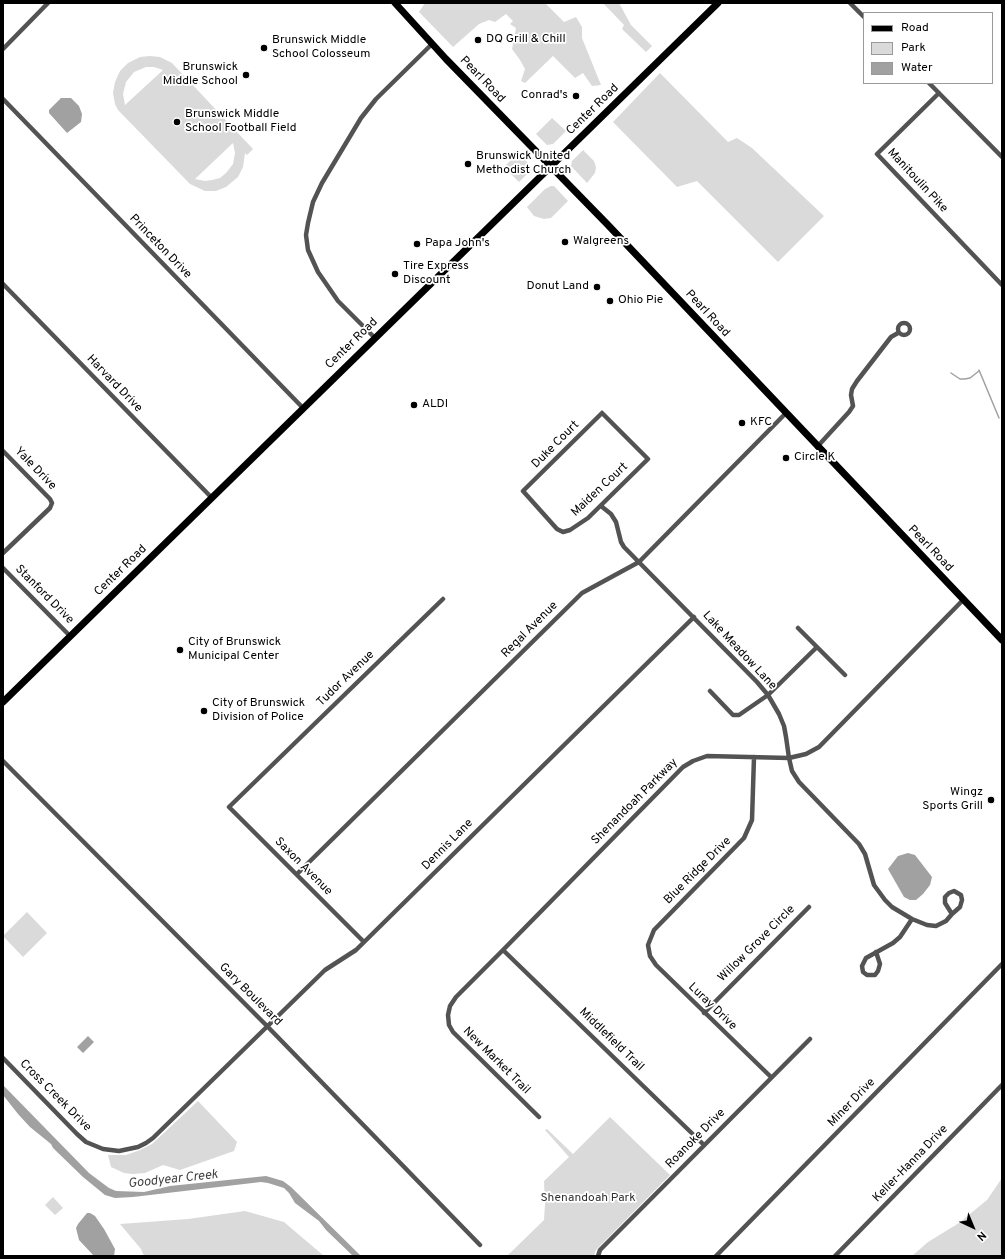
<!DOCTYPE html>
<html>
<head>
<meta charset="utf-8">
<style>
  body { margin:0 }
  #map { position:relative; width:1005px; height:1259px; overflow:hidden; background:#fff; font-family:Overpass,sans-serif }
  canvas { display:block }
  .frame { position:absolute; inset:0; border:4px solid #000; pointer-events:none }
  .legend { position:absolute; left:863px; top:12px; width:130px; height:72px; box-sizing:border-box; background:#fff; border:1px solid #999; margin:0; padding:5px 7px; list-style:none; font-size:12px; color:#000 }
  .legend li { display:flex; align-items:center; gap:8px; height:20px }
  .legend b { width:20px; border:1px solid #999 }
  .north { position:absolute; left:953px; top:1207px; width:40px; height:40px; -webkit-text-stroke:3px #fff; paint-order:stroke; rotate:136deg; font-size:11px; font-weight:700; line-height:16px; text-align:center; color:#000 }
  .north::after { content:''; display:block; margin:auto; width:14px; height:18px; background:#000; clip-path:polygon(50% 0,100% 100%,50% 72%,0 100%) }
</style>
</head>
<body>
<div id="map">
<canvas width="1005" height="1259"></canvas>
<div class="frame"></div>
<ul class="legend">
<li><b style="height:5px;background:#000"></b>Road</li>
<li><b style="height:11px;background:#dadada"></b>Park</li>
<li><b style="height:11px;background:#a1a1a1"></b>Water</li>
</ul>
<div class="north">N</div>
</div>
<script>
const ctx = document.querySelector('canvas').getContext('2d');
ctx.lineJoin = 'round';
function paint(path, color) { ctx.fillStyle = color; ctx.fill(path, 'evenodd'); }
const shape = rows => new Path2D(rows.map(r => 'M' + r).join(''));
function trace(path, color, width, dash) { ctx.strokeStyle = color; ctx.lineWidth = width; ctx.lineCap = dash ? 'butt' : 'round'; ctx.setLineDash(dash || []); ctx.stroke(path); }
function drawText(font, color, halo, rows, align = 'center') {
  ctx.font = font + ' Overpass,sans-serif'; ctx.lineWidth = 3.5; ctx.setLineDash([]); ctx.textBaseline = 'middle'; ctx.strokeStyle = halo; ctx.fillStyle = color; for (const [text, x, y, turn = 0] of rows) {
    ctx.save(); ctx.translate(x, y); ctx.rotate((+turn || 0) * Math.PI / 180); ctx.textAlign = isNaN(turn) ? turn : align; if (halo) ctx.strokeText(text, 0, 0); ctx.fillText(text, 0, 0); ctx.restore();
  }
}
const green = shape([
  [425,3,545,3,564,22,576,17,582,27,582,38,601,85,592,86,583,73,575,78,553,56,525,83,521,81,525,69,520,60,512,49,516,28,510,24,513,21,506,14,495,22,489,20,479,24,453,47,419,12],
  [603,3,619,3,631,25,652,46,646,52,622,29,624,25],
  [150,56,160,57,172,63,253,149,247,155,245,153,243,167,238,177,226,187,216,191,205,191,190,184,118,110,115,104,113,93,115,82,120,71,128,63,140,57],
  [146,67,154,67,163,70,125,105,123,94,126,82,134,72],
  [233,143,235,153,233,164,226,173,220,178,212,180,205,181,195,179],
  [660,73,728,142,737,138,752,148,824,216,778,262,697,181,677,187,613,122],
  [552,118,566,131,553,144,547,145,536,134],
  [583,150,594,161,596,167,595,173,587,183,571,166,572,161],
  [518,153,528,163,531,169,530,171,519,182,504,167],
  [551,186,554,186,568,201,551,218,544,219,534,216,527,207,545,189],
  [27,912,47,933,23,957,3,936],
  [198,1101,237,1142,234,1151,180,1170,163,1165,145,1173,133,1174,124,1173,111,1167,108,1155,126,1155,140,1150,152,1144],
  [610,1117,670,1175,596,1250,594,1256,507,1256,544,1220,545,1204,544,1181,569,1157,545,1130,547,1129,573,1154],
  [1002,1178,1002,1256,912,1256,928,1242,959,1223,987,1200],
  [53,1197,63,1208,55,1215,45,1205],
  [245,1211,284,1222,324,1256,144,1256,141,1249,120,1224,188,1219]
]);
const water = shape([
  [61,98,71,98,79,106,82,114,81,122,67,133,49,113,49,110],
  [908,853,915,855,932,877,930,885,923,894,916,900,910,900,904,897,888,869,898,856],
  [88,1036,94,1042,83,1053,77,1047],
  [3,1085,89,1173,109,1188,116,1191,144,1192,170,1186,266,1176,283,1181,291,1187,361,1256,353,1256,326,1230,319,1221,295,1203,289,1193,284,1188,268,1183,261,1182,133,1197,115,1198,105,1195,83,1177,53,1148,51,1144,30,1127,18,1114,3,1095],
  [87,1213,90,1213,95,1216,104,1229,115,1249,114,1256,94,1256,79,1240,76,1228,78,1224]
]);
const stream = shape([
  [979,370,999,418],
  [951,373,960,379,965,379,970,378,979,371]
]);
const minor = shape([
  [850,3,864,17],
  [3,49,48,3],
  [929,83,1002,157],
  [939,93,877,154,1002,285],
  [3,99,303,408],
  [3,284,212,498],
  '898 329a6 6 0 1 1 12 0a6 6 0 1 1-12 0Z',
  [375,338,338,301,318,272,308,250,306,235,308,223,313,202,322,183,361,118,376,99,432,44],
  [602,413,648,459,588,518,570,530,563,532,557,529,523,491,602,413],
  [817,447,849,412,853,406,851,395,852,389,857,381,891,337,898,333],
  [3,451,50,499,52,503,50,508,3,553],
  [601,506,611,514,616,522,621,542,624,547,757,682,768,695,779,714,784,726,786,737,789,758,792,771,799,782,859,844,865,854,874,885,885,900,892,907,912,919,927,925,936,926,946,921,952,914,960,907,962,900,961,895,954,891,949,893,945,897,945,903,952,914],
  [3,568,70,636],
  [798,628,845,675],
  [710,691,733,715,739,715,768,695,817,647],
  [754,757,752,820,744,838,654,930,648,945,650,956,656,965,771,1077],
  [3,761,267,1026,480,1245],
  [297,874,582,593,639,562,786,413],
  [364,942,229,807,443,599],
  [503,950,704,1145],
  [876,952,880,964,878,971,875,975,867,975,863,972,862,966,866,958,893,943,900,937,912,919],
  [704,1013,809,907],
  [3,1058,77,1134,86,1142,103,1149,119,1151,138,1147,146,1143,153,1138,325,970,356,950,694,617],
  [539,1117,453,1032,449,1025,448,1015,450,1006,456,997,503,950,683,767,693,761,707,756,789,758,806,754,819,747,963,600],
  [598,1256,600,1250,810,1039],
  [716,1256,1002,964],
  [835,1256,1002,1085]
]);
const primary = shape([
  [395,3,446,59,608,225,1002,640],
  [3,702,718,3]
]);
const markers = [
  [478,40,4,"#000"],
  [264,48,4,"#000"],
  [246,75,4,"#000"],
  [576,96,4,"#000"],
  [177,122,4,"#000"],
  [468,164,4,"#000"],
  [565,242,4,"#000"],
  [417,244,4,"#000"],
  [395,274,4,"#000"],
  [597,287,4,"#000"],
  [610,301,4,"#000"],
  [414,405,4,"#000"],
  [742,423,4,"#000"],
  [786,458,4,"#000"],
  [180,650,4,"#000"],
  [204,711,4,"#000"],
  [991,800,4,"#000"]
];
const poiNames = [
  ["DQ Grill & Chill",486,40],
  ["Brunswick Middle",272,41],
  ["School Colosseum",272,55],
  ["Brunswick",238,68,"right"],
  ["Middle School",238,82,"right"],
  ["Conrad's",568,96,"right"],
  ["Brunswick Middle",185,115],
  ["School Football Field",185,129],
  ["Brunswick United",476,157],
  ["Methodist Church",476,171],
  ["Walgreens",573,242],
  ["Papa John's",425,244],
  ["Tire Express",403,267],
  ["Discount",403,281],
  ["Donut Land",589,287,"right"],
  ["Ohio Pie",618,301],
  ["ALDI",422,405],
  ["KFC",750,423],
  ["Circle K",794,458],
  ["City of Brunswick",188,643],
  ["Municipal Center",188,657],
  ["City of Brunswick",212,704],
  ["Division of Police",212,718],
  ["Wingz",983,793,"right"],
  ["Sports Grill",983,807,"right"]
];
const streetNames = [
  ["Pearl Road",482,80,46],
  ["Center Road",593,110,-44],
  ["Manitoulin Pike",917,181,47],
  ["Princeton Drive",160,247,46],
  ["Pearl Road",707,314,47],
  ["Center Road",352,344,-44],
  ["Harvard Drive",114,384,46],
  ["Duke Court",556,445,-45],
  ["Yale Drive",35,469,46],
  ["Maiden Court",600,490,-43],
  ["Pearl Road",930,549,46],
  ["Center Road",121,571,-44],
  ["Stanford Drive",44,595,45],
  ["Regal Avenue",530,630,-45],
  ["Lake Meadow Lane",739,651,47],
  ["Tudor Avenue",346,679,-44],
  ["Shenandoah Parkway",635,802,-45],
  ["Dennis Lane",448,845,-45],
  ["Saxon Avenue",303,867,45],
  ["Blue Ridge Drive",698,871,-45],
  ["Willow Grove Circle",757,944,-45],
  ["Gary Boulevard",250,995,45],
  ["Luray Drive",712,1007,44],
  ["Middlefield Trail",611,1040,44],
  ["New Market Trail",496,1061,45],
  ["Cross Creek Drive",55,1096,45],
  ["Miner Drive",852,1103,-46],
  ["Roanoke Drive",696,1139,-45],
  ["Keller-Hanna Drive",911,1164,-46]
];
const parkNames = [
  ["Shenandoah Park",588,1199]
];
const waterNames = [
  ["Goodyear Creek",173,1180,-6]
];
paint(green, '#dadada');
paint(water, '#a1a1a1');
trace(stream, '#a1a1a1', 1.5);
trace(minor, '#535353', 4.5);
trace(primary, '#000', 7);
for (const [x, y, r, color] of markers) { const dot = new Path2D(); dot.arc(x, y, r, 0, 2 * Math.PI); ctx.fillStyle = color; ctx.fill(dot); trace(dot, '#fff', 1.5); }
drawText('12px', '#000', '#fff', poiNames, 'left');
drawText('12px', '#000', '#fff', streetNames);
drawText('12px', '#313131', '#fff', parkNames);
drawText('italic 13px', '#424242', '#fff', waterNames);
</script>
</body>
</html>
